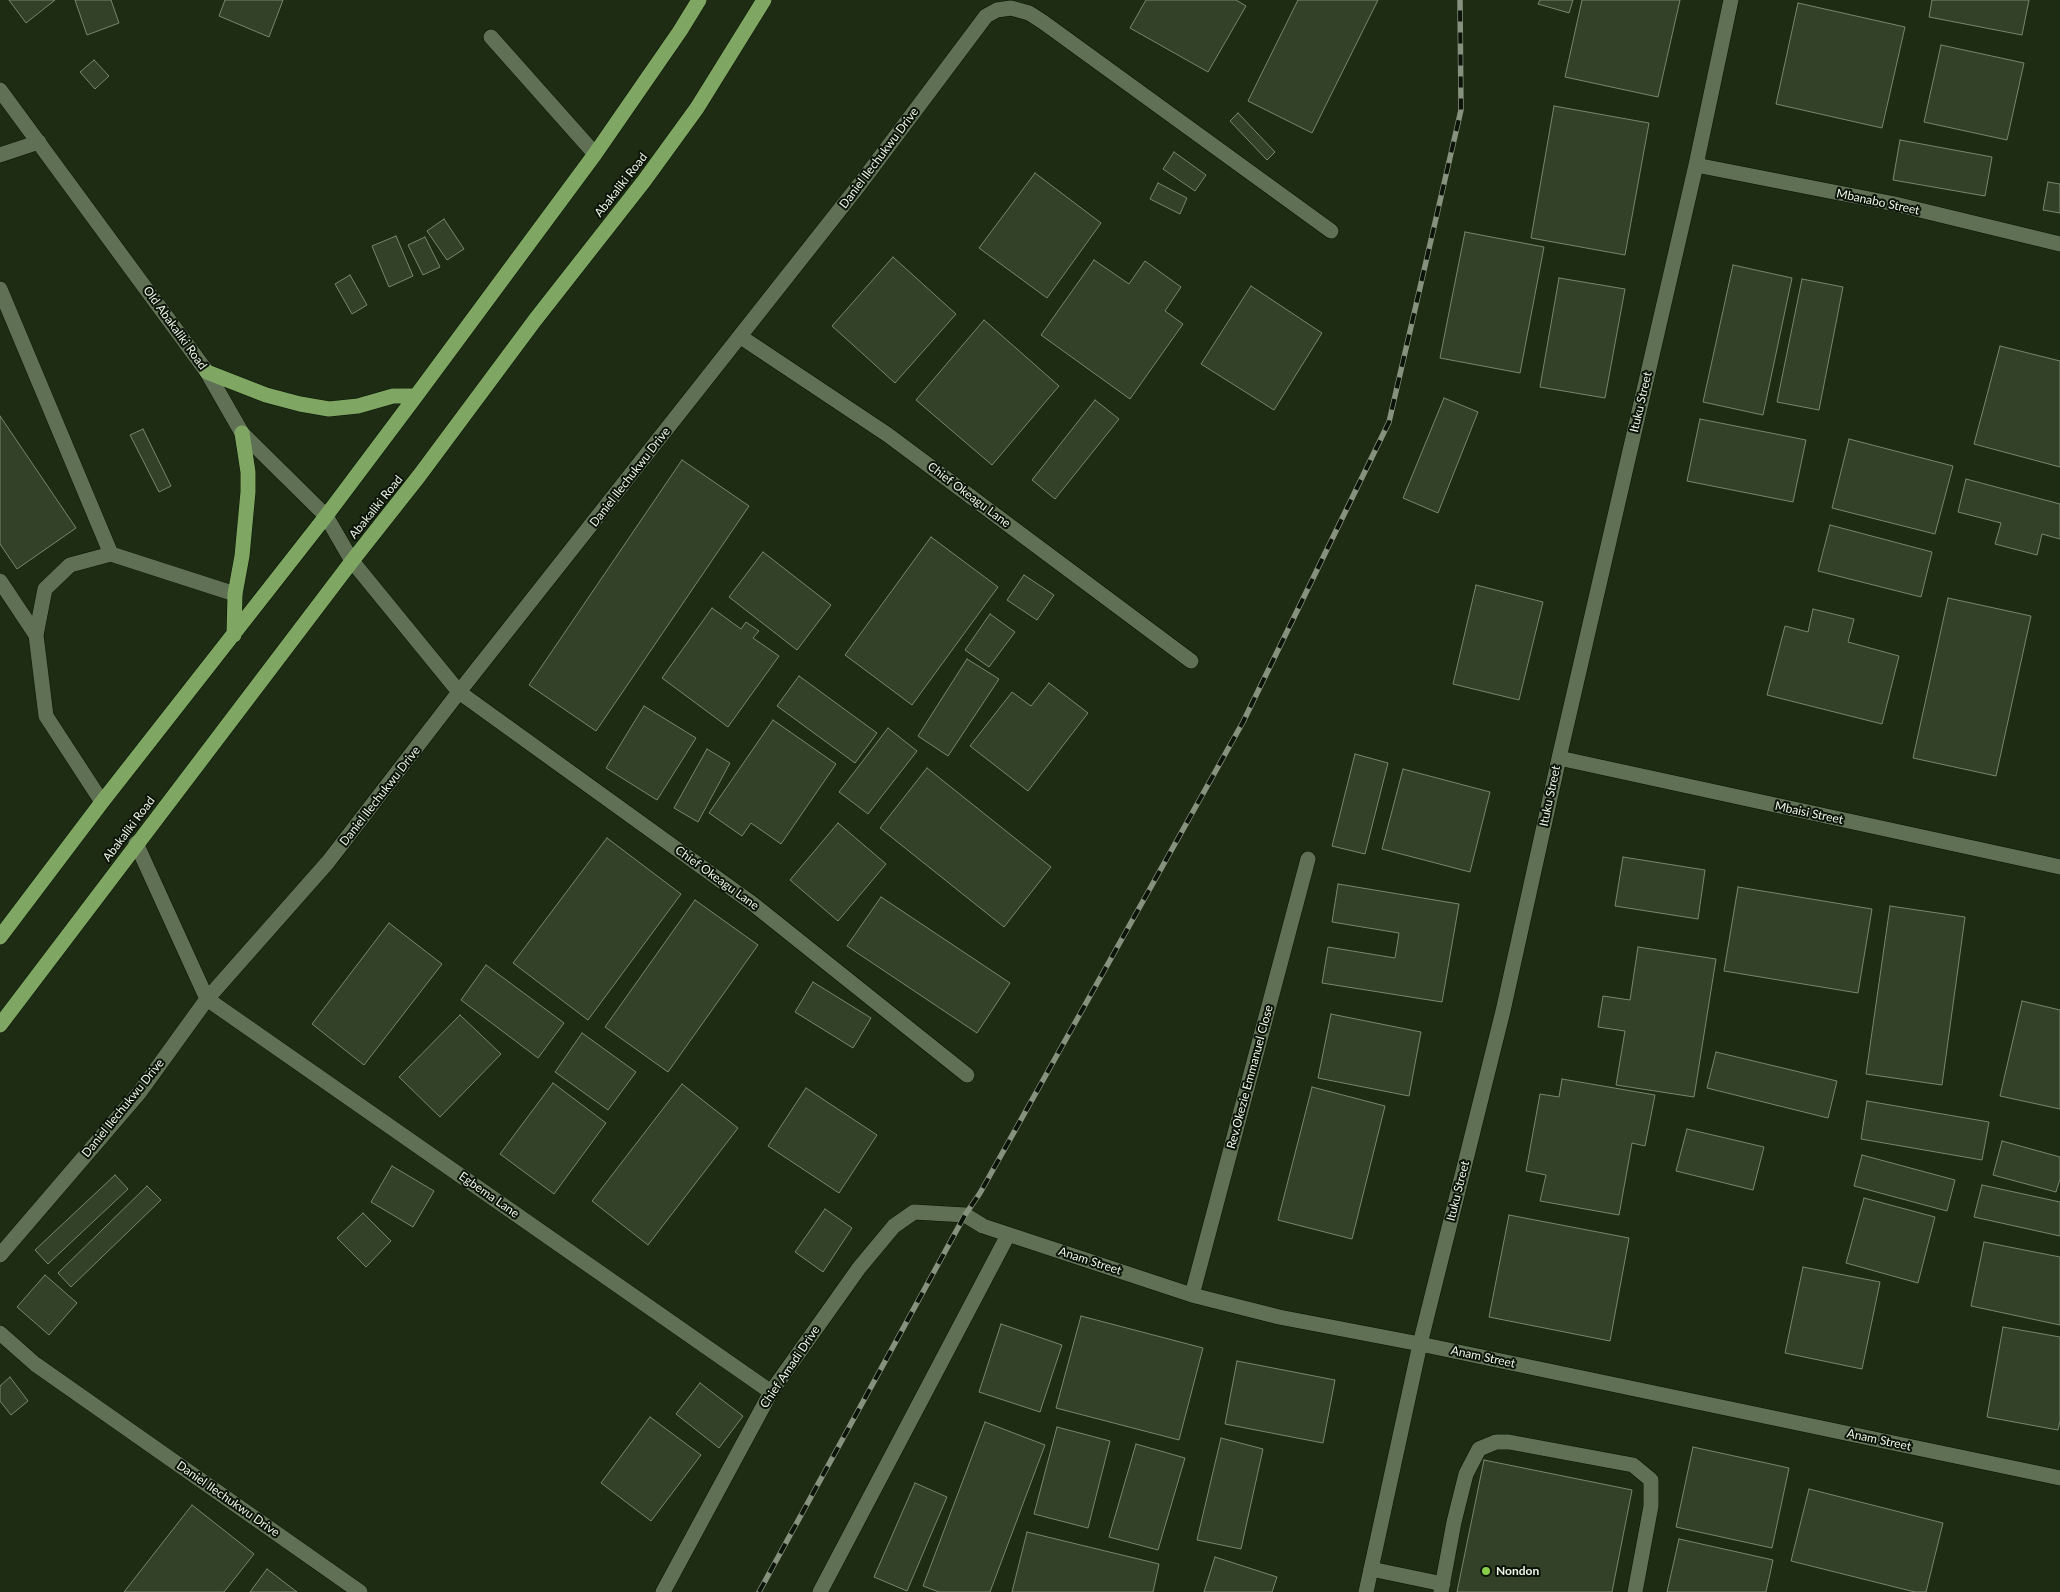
<!DOCTYPE html>
<html>
<head>
<meta charset="utf-8">
<style>
  body { margin:0 }
  canvas { display:block; background:#1e2c14 }
</style>
</head>
<body>
<canvas width="2060" height="1592"></canvas>
<script>
const ctx = document.querySelector('canvas').getContext('2d');
ctx.lineJoin = 'round';
function paint(path, color) { ctx.fillStyle = color; ctx.fill(path, 'evenodd'); }
const shape = rows => new Path2D(rows.map(r => 'M' + r).join(''));
function trace(path, color, width, dash) { ctx.strokeStyle = color; ctx.lineWidth = width; ctx.lineCap = dash ? 'butt' : 'round'; ctx.setLineDash(dash || []); ctx.stroke(path); }
function drawText(font, color, halo, rows, align = 'center') {
  ctx.font = font + ' Lato,sans-serif'; ctx.lineWidth = 4; ctx.setLineDash([]); ctx.textBaseline = 'middle'; ctx.strokeStyle = halo; ctx.fillStyle = color; for (const [text, x, y, turn = 0] of rows) {
    ctx.save(); ctx.translate(x, y); ctx.rotate((+turn || 0) * Math.PI / 180); ctx.textAlign = isNaN(turn) ? turn : align; if (halo) ctx.strokeText(text, 0, 0); ctx.fillText(text, 0, 0); ctx.restore();
  }
}
const building = shape([
  [9,0,55,0,26,23,9,0],
  [75,0,111,0,119,23,87,35,75,0],
  [225,0,283,0,269,37,219,16,225,0],
  [1146,0,1236,0,1246,6,1208,72,1130,28,1146,0],
  [1298,0,1378,0,1312,133,1248,101,1298,0],
  [1540,0,1573,0,1569,13,1538,4,1540,0],
  [1582,0,1680,0,1658,97,1565,77,1582,0],
  [1932,0,2029,0,2022,35,1929,17,1932,0],
  [1798,3,1905,27,1882,128,1776,104,1798,3],
  [1941,45,2024,63,2007,140,1924,122,1941,45],
  [94,60,109,76,95,89,80,72,94,60],
  [1554,106,1649,123,1625,255,1531,238,1554,106],
  [1238,113,1275,152,1267,160,1230,121,1238,113],
  [1900,140,1992,157,1985,196,1893,180,1900,140],
  [1174,152,1206,175,1195,191,1163,169,1174,152],
  [1035,173,1101,223,1047,298,979,248,1035,173],
  [2048,182,2060,184,2060,213,2043,210,2048,182],
  [1158,183,1187,198,1180,214,1150,199,1158,183],
  [444,219,464,249,447,260,427,231,444,219],
  [1465,232,1544,247,1520,373,1440,358,1465,232],
  [396,236,413,276,389,287,372,246,396,236],
  [425,237,440,267,423,275,408,245,425,237],
  [893,257,956,314,895,383,832,326,893,257],
  [1094,260,1129,284,1145,261,1181,287,1165,311,1183,324,1130,399,1041,335,1094,260],
  [1733,265,1792,278,1763,415,1703,402,1733,265],
  [350,275,367,305,352,314,335,284,350,275],
  [1559,278,1625,289,1605,398,1540,387,1559,278],
  [1802,279,1843,287,1819,410,1777,402,1802,279],
  [1251,286,1322,333,1274,410,1201,364,1251,286],
  [984,320,1059,386,992,465,916,400,984,320],
  [2000,346,2060,361,2060,467,1974,444,2000,346],
  [1444,398,1478,412,1438,513,1403,498,1444,398],
  [1095,400,1119,419,1055,499,1032,480,1095,400],
  [0,416,76,528,17,569,0,544,0,416],
  [1700,419,1806,440,1793,502,1687,481,1700,419],
  [143,429,171,486,159,492,130,435,143,429],
  [1849,439,1953,466,1935,534,1832,508,1849,439],
  [682,460,749,506,596,731,529,685,682,460],
  [1966,479,2060,504,2060,539,2042,534,2037,555,1995,544,2001,523,1958,512,1966,479],
  [1830,525,1932,552,1921,597,1818,571,1830,525],
  [931,537,998,587,912,705,845,655,931,537],
  [763,552,831,605,797,650,729,597,763,552],
  [1024,575,1054,595,1037,620,1007,600,1024,575],
  [1476,585,1543,602,1519,700,1453,684,1476,585],
  [1948,598,2031,616,1996,776,1913,758,1948,598],
  [712,608,741,629,746,622,759,631,753,638,779,656,728,727,662,678,712,608],
  [1813,609,1854,619,1848,642,1899,656,1882,724,1767,695,1785,626,1808,632,1813,609],
  [990,614,1015,632,989,667,965,650,990,614],
  [967,659,999,679,948,756,918,736,967,659],
  [799,676,877,733,855,763,777,706,799,676],
  [1049,683,1088,713,1028,791,970,746,1012,692,1031,706,1049,683],
  [644,706,696,738,657,800,606,768,644,706],
  [773,720,836,764,781,844,751,823,742,836,709,813,773,720],
  [888,728,917,751,868,814,839,792,888,728],
  [707,749,730,763,698,822,674,808,707,749],
  [1355,754,1388,763,1365,854,1332,846,1355,754],
  [927,768,1051,867,1004,927,880,828,927,768],
  [1403,769,1490,792,1470,872,1382,849,1403,769],
  [838,823,886,864,838,921,790,880,838,823],
  [607,838,681,894,588,1020,513,963,607,838],
  [1623,857,1705,870,1698,919,1615,906,1623,857],
  [1338,884,1459,904,1442,1002,1322,983,1328,947,1395,958,1399,933,1332,922,1338,884],
  [1738,887,1872,909,1858,993,1724,971,1738,887],
  [881,897,1010,983,977,1033,847,946,881,897],
  [695,900,758,945,668,1072,605,1027,695,900],
  [1890,906,1965,917,1942,1085,1866,1074,1890,906],
  [389,923,442,964,364,1065,312,1024,389,923],
  [1638,947,1716,959,1694,1097,1616,1085,1625,1031,1598,1027,1603,996,1630,1000,1638,947],
  [486,965,564,1023,538,1058,461,1000,486,965],
  [813,982,871,1018,853,1048,795,1012,813,982],
  [2022,1001,2060,1010,2060,1109,2000,1096,2022,1001],
  [1331,1014,1421,1032,1409,1096,1318,1078,1331,1014],
  [460,1015,501,1054,440,1117,399,1077,460,1015],
  [582,1033,636,1072,608,1110,555,1072,582,1033],
  [1716,1052,1837,1081,1828,1118,1707,1088,1716,1052],
  [1562,1079,1655,1095,1645,1146,1632,1143,1619,1215,1540,1201,1546,1175,1526,1171,1540,1094,1559,1097,1562,1079],
  [553,1083,606,1123,554,1194,500,1154,553,1083],
  [682,1084,738,1128,648,1245,592,1201,682,1084],
  [1312,1087,1385,1106,1352,1239,1278,1220,1312,1087],
  [806,1088,877,1135,839,1193,768,1146,806,1088],
  [1867,1101,1989,1122,1982,1160,1861,1139,1867,1101],
  [1687,1129,1764,1147,1753,1190,1676,1171,1687,1129],
  [2002,1141,2060,1157,2060,1179,2056,1192,1993,1175,2002,1141],
  [1862,1155,1955,1180,1947,1211,1854,1186,1862,1155],
  [392,1166,434,1191,413,1227,371,1202,392,1166],
  [115,1175,128,1189,48,1264,35,1250,115,1175],
  [1982,1185,2060,1202,2060,1236,1974,1217,1982,1185],
  [147,1186,161,1200,71,1287,58,1273,147,1186],
  [1864,1198,1935,1217,1918,1283,1846,1263,1864,1198],
  [825,1209,852,1228,823,1272,795,1252,825,1209],
  [363,1213,391,1241,366,1267,337,1238,363,1213],
  [1509,1215,1629,1238,1610,1341,1489,1317,1509,1215],
  [1984,1242,2060,1257,2060,1325,1971,1306,1984,1242],
  [1803,1267,1880,1282,1862,1369,1785,1353,1803,1267],
  [45,1275,77,1303,49,1335,17,1307,45,1275],
  [1081,1316,1203,1348,1179,1440,1056,1408,1081,1316],
  [1001,1324,1062,1345,1040,1412,979,1392,1001,1324],
  [2003,1327,2060,1337,2060,1421,2058,1430,1987,1417,2003,1327],
  [1237,1361,1335,1380,1323,1443,1225,1424,1237,1361],
  [10,1377,28,1401,11,1415,0,1401,0,1386,10,1377],
  [700,1383,743,1416,719,1448,676,1414,700,1383],
  [650,1417,701,1455,651,1521,601,1483,650,1417],
  [985,1422,1045,1445,990,1592,939,1592,923,1586,985,1422],
  [1057,1427,1110,1441,1088,1528,1034,1514,1057,1427],
  [1221,1438,1263,1449,1241,1549,1197,1540,1221,1438],
  [1136,1444,1185,1458,1158,1550,1109,1537,1136,1444],
  [1693,1447,1789,1468,1772,1548,1676,1527,1693,1447],
  [1484,1460,1632,1490,1612,1592,1457,1592,1484,1460],
  [915,1483,947,1497,907,1591,874,1577,915,1483],
  [1809,1489,1943,1523,1926,1592,1915,1592,1791,1561,1809,1489],
  [192,1505,254,1554,224,1592,124,1592,192,1505],
  [1027,1532,1159,1564,1153,1592,1012,1592,1027,1532],
  [1679,1539,1773,1560,1766,1592,1667,1592,1679,1539],
  [1215,1557,1277,1577,1272,1592,1204,1592,1215,1557],
  [267,1569,297,1592,250,1592,267,1569]
]);
const lane = shape([
  [491,37,595,154],
  [0,155,39,142],
  [0,289,111,554],
  [0,581,36,635],
  [102,802,46,716,36,635,45,589,70,565,111,554,235,594],
  [1371,1569,1443,1584],
  [1441,1592,1454,1522,1466,1474,1479,1449,1496,1442,1509,1442,1633,1465,1651,1480,1651,1506,1635,1592]
]);
const street = shape([
  [1696,165,1895,204,2060,244],
  [741,337,888,435,1191,661],
  [352,561,459,692,753,904,967,1075],
  [1559,758,2060,867],
  [136,843,207,999,771,1392],
  [0,1255,139,1093,207,999,328,862,459,692,860,184,986,16,997,10,1011,8,1029,13,1043,22,1331,231],
  [1192,1295,1308,859],
  [0,1333,35,1364,360,1592],
  [663,1592,771,1392,859,1268,894,1226,914,1212,965,1215,983,1226,1192,1295,1279,1317,1420,1344,2060,1478],
  [820,1592,1008,1235],
  [1366,1592,1420,1344,1503,1011,1559,758,1696,165,1731,0]
]);
const secondary = shape([
  [0,90,207,372,242,433,326,516,352,561]
]);
const highway = shape([
  [207,372,266,395,300,404,329,409,358,406,393,396,416,396],
  [234,635,235,594,242,556,248,492,248,472,242,433],
  [0,937,102,802,326,516,416,396,595,154,680,31,699,0],
  [0,1025,352,561,419,476,535,320,644,181,697,108,764,0]
]);
const rail = shape([
  [759,1592,965,1215,980,1193,1243,722,1389,422,1461,110,1460,0]
]);
const markers = [
  [1486,1571,5,"#87cf4a"]
];
const streetNames = [
  ["Daniel Ilechukwu Drive",879,158,-53],
  ["Abakaliki Road",621,185,-52],
  ["Mbanabo Street",1878,202,12],
  ["Old Abakaliki Road",175,328,54],
  ["Ituku Street",1641,402,-77],
  ["Daniel Ilechukwu Drive",630,477,-52],
  ["Chief Okeagu Lane",969,495,37],
  ["Abakaliki Road",376,507,-51],
  ["Daniel Ilechukwu Drive",380,796,-52],
  ["Ituku Street",1550,796,-78],
  ["Mbaisi Street",1809,813,12],
  ["Abakaliki Road",129,829,-53],
  ["Chief Okeagu Lane",717,878,36],
  ["Rev.Okezie Emmanuel Close",1250,1077,-75],
  ["Daniel Ilechukwu Drive",123,1108,-51],
  ["Ituku Street",1458,1191,-76],
  ["Egbema Lane",489,1195,35],
  ["Anam Street",1090,1261,18],
  ["Anam Street",1483,1357,12],
  ["Chief Amadi Drive",790,1367,-56],
  ["Anam Street",1879,1440,12],
  ["Daniel Ilechukwu Drive",228,1499,35]
];
const poiNames = [
  ["Nondon",1496,1571]
];
paint(building, '#324128');
trace(building, '#76876b', 1);
trace(lane, '#081401', 16);
trace(street, '#081401', 16);
trace(secondary, '#081401', 16);
trace(highway, '#081401', 16);
trace(lane, '#5f7055', 15);
trace(street, '#5f7055', 15);
trace(secondary, '#5f7055', 15);
trace(highway, '#7fa763', 15);
trace(rail, '#86917e', 5.5);
trace(rail, '#0c1308', 4, [11]);
for (const [x, y, r, color] of markers) { const dot = new Path2D(); dot.arc(x, y, r, 0, 2 * Math.PI); ctx.fillStyle = color; ctx.fill(dot); trace(dot, '#0c1308', 2); }
drawText('12px', '#edf6e7', '#0c1308', streetNames);
drawText('bold 12px', '#edf6e7', '#0c1308', poiNames, 'left');
</script>
</body>
</html>
